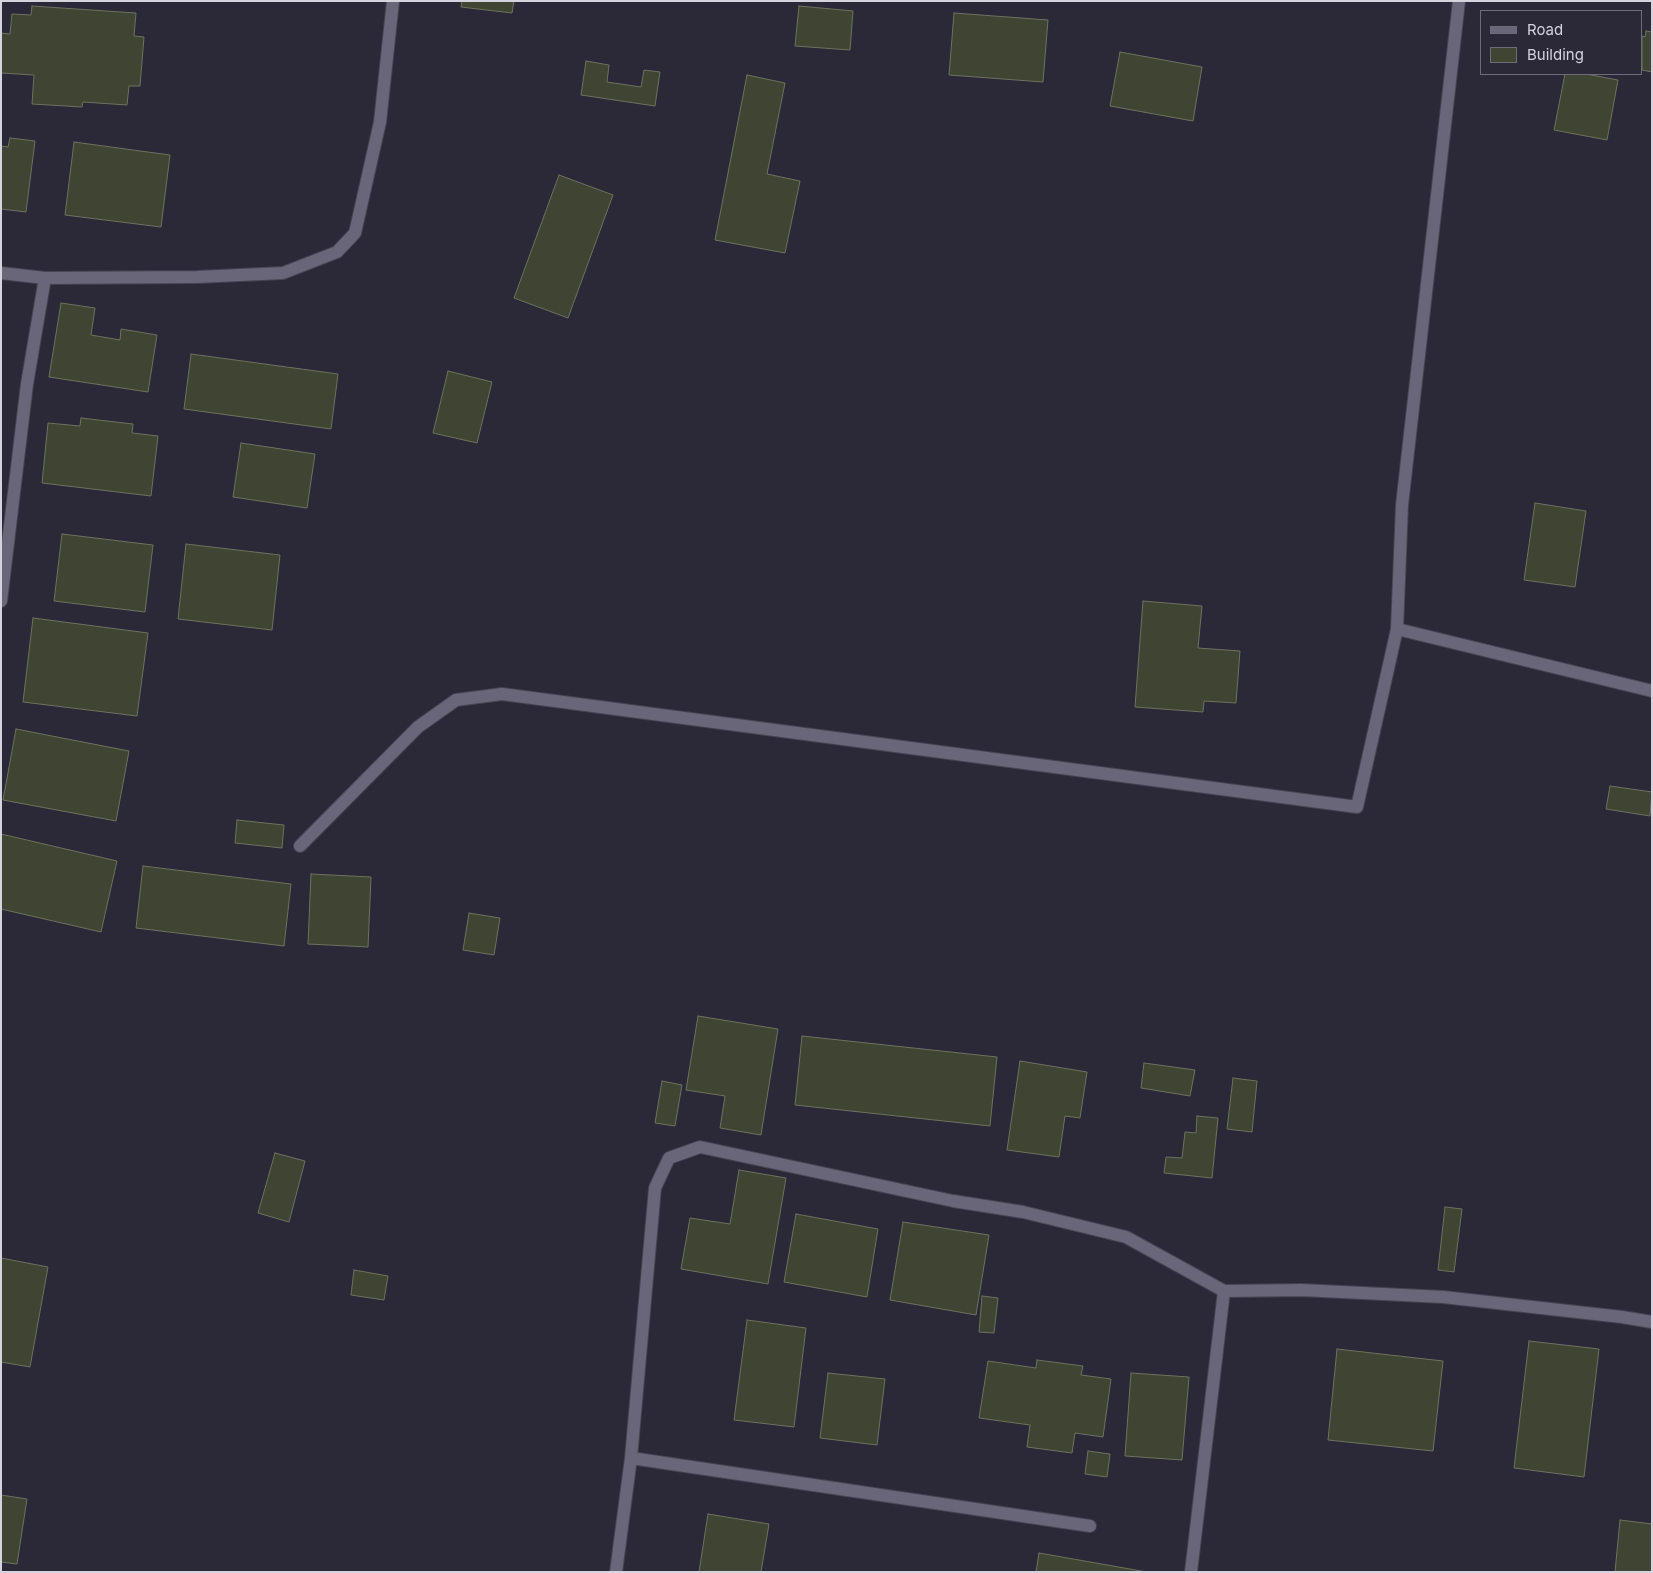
<!DOCTYPE html>
<html>
<head>
<meta charset="utf-8">
<style>
  body { margin:0 }
  #map { position:relative; width:1653px; height:1573px; overflow:hidden; background:#2b2838; font-family:Inter,sans-serif }
  canvas { display:block }
  .frame { position:absolute; inset:0; border:2px solid #d5d3de; pointer-events:none }
  .legend { position:absolute; left:1480px; top:10px; width:162px; height:65px; box-sizing:border-box; background:#2b2838; border:1px solid #6f6c7a; margin:0; padding:6px 9px; list-style:none; font-size:15px; color:#d5d3de }
  .legend li { display:flex; align-items:center; gap:10px; height:25px }
  .legend b { width:25px; border:1px solid #6f6c7a }
</style>
</head>
<body>
<div id="map">
<canvas width="1653" height="1573"></canvas>
<div class="frame"></div>
<ul class="legend">
<li><b style="height:6px;background:#696679"></b>Road</li>
<li><b style="height:14px;background:#404432"></b>Building</li>
</ul>
</div>
<script>
const ctx = document.querySelector('canvas').getContext('2d');
ctx.lineJoin = 'round';
function paint(path, color) { ctx.fillStyle = color; ctx.fill(path, 'evenodd'); }
const shape = rows => new Path2D(rows.map(r => 'M' + r).join(''));
function trace(path, color, width, dash) { ctx.strokeStyle = color; ctx.lineWidth = width; ctx.lineCap = dash ? 'butt' : 'round'; ctx.setLineDash(dash || []); ctx.stroke(path); }
const building = shape([
  [462,1,514,1,512,13,461,7,462,1],
  [32,6,136,13,134,36,144,37,140,86,129,86,127,105,83,102,82,107,32,104,34,75,1,73,1,33,10,34,12,14,31,15,32,6],
  [799,6,853,11,850,50,795,46,799,6],
  [954,13,1048,20,1043,82,949,75,954,13],
  [1646,31,1652,32,1652,72,1642,70,1642,36,1645,37,1646,31],
  [1120,52,1202,67,1193,121,1110,106,1120,52],
  [586,61,609,65,607,82,641,87,644,70,660,72,655,106,581,95,586,61],
  [1565,74,1586,74,1618,80,1607,140,1554,130,1565,74],
  [747,75,785,83,767,174,800,181,785,253,715,240,747,75],
  [10,138,35,141,26,212,1,209,1,146,8,147,10,138],
  [74,142,170,155,161,227,65,215,74,142],
  [559,175,613,195,568,318,514,298,559,175],
  [61,303,95,308,91,335,120,340,121,329,157,335,148,392,49,377,61,303],
  [191,354,338,374,331,429,184,409,191,354],
  [448,371,492,382,477,443,433,433,448,371],
  [81,418,133,424,132,433,158,436,151,496,42,483,48,423,80,426,81,418],
  [241,443,315,454,307,508,233,497,241,443],
  [1535,503,1586,511,1575,587,1524,580,1535,503],
  [62,534,153,545,145,612,54,601,62,534],
  [186,544,280,555,272,630,178,619,186,544],
  [1143,601,1202,606,1198,648,1240,651,1236,703,1204,701,1203,712,1135,707,1143,601],
  [33,618,148,633,137,716,23,702,33,618],
  [16,729,129,751,116,821,3,800,16,729],
  [1610,786,1652,792,1650,816,1606,809,1610,786],
  [237,820,284,825,282,848,235,843,237,820],
  [1,834,117,861,101,932,1,909,1,834],
  [143,866,291,884,284,946,136,928,143,866],
  [311,874,371,877,368,947,308,944,311,874],
  [469,913,500,918,494,955,463,950,469,913],
  [698,1016,778,1029,761,1135,720,1128,725,1096,686,1090,698,1016],
  [802,1036,997,1057,990,1126,795,1105,802,1036],
  [1020,1061,1087,1072,1080,1118,1065,1116,1059,1157,1007,1150,1020,1061],
  [1144,1063,1195,1070,1190,1096,1141,1088,1144,1063],
  [1233,1078,1257,1081,1252,1132,1227,1129,1233,1078],
  [662,1081,682,1085,675,1126,655,1123,662,1081],
  [1197,1116,1218,1118,1212,1178,1164,1173,1166,1157,1182,1158,1185,1132,1196,1133,1197,1116],
  [275,1153,305,1161,289,1222,258,1213,275,1153],
  [739,1170,786,1178,768,1284,681,1269,690,1218,730,1224,739,1170],
  [1445,1207,1462,1209,1454,1272,1438,1270,1445,1207],
  [796,1214,878,1229,867,1297,784,1282,796,1214],
  [903,1222,989,1235,976,1315,890,1300,903,1222],
  [1,1258,48,1267,30,1367,1,1362,1,1258],
  [354,1270,388,1276,384,1300,351,1295,354,1270],
  [982,1296,998,1298,994,1333,979,1332,982,1296],
  [747,1320,806,1328,794,1427,734,1420,747,1320],
  [1529,1341,1599,1349,1584,1477,1514,1468,1529,1341],
  [1337,1349,1443,1361,1433,1451,1328,1440,1337,1349],
  [1037,1360,1083,1366,1081,1375,1111,1379,1103,1437,1075,1433,1072,1453,1027,1447,1030,1425,979,1418,988,1361,1036,1368,1037,1360],
  [828,1373,885,1379,877,1445,820,1438,828,1373],
  [1131,1373,1189,1377,1182,1460,1125,1456,1131,1373],
  [1088,1451,1110,1454,1107,1477,1085,1474,1088,1451],
  [1,1495,27,1499,17,1564,1,1562,1,1495],
  [708,1514,769,1524,761,1572,699,1572,708,1514],
  [1620,1520,1652,1524,1652,1572,1615,1572,1620,1520],
  [1039,1553,1147,1572,1036,1572,1039,1553]
]);
const minor = shape([
  [1,273,45,278,197,277,283,273,337,252,355,233,380,122,393,1],
  [1,601,27,384,45,278],
  [1397,629,1652,691],
  [300,846,418,727,456,700,502,694,1357,807,1397,629,1402,505,1459,1],
  [631,1458,1090,1526],
  [616,1572,631,1458,655,1188,669,1158,700,1147,953,1201,1023,1212,1126,1237,1224,1291,1302,1290,1443,1297,1622,1317,1652,1322],
  [1191,1572,1224,1291]
]);
paint(building, '#404432');
trace(building, '#6e725f', 1);
trace(minor, '#464351', 14);
trace(minor, '#696679', 12);
</script>
</body>
</html>
